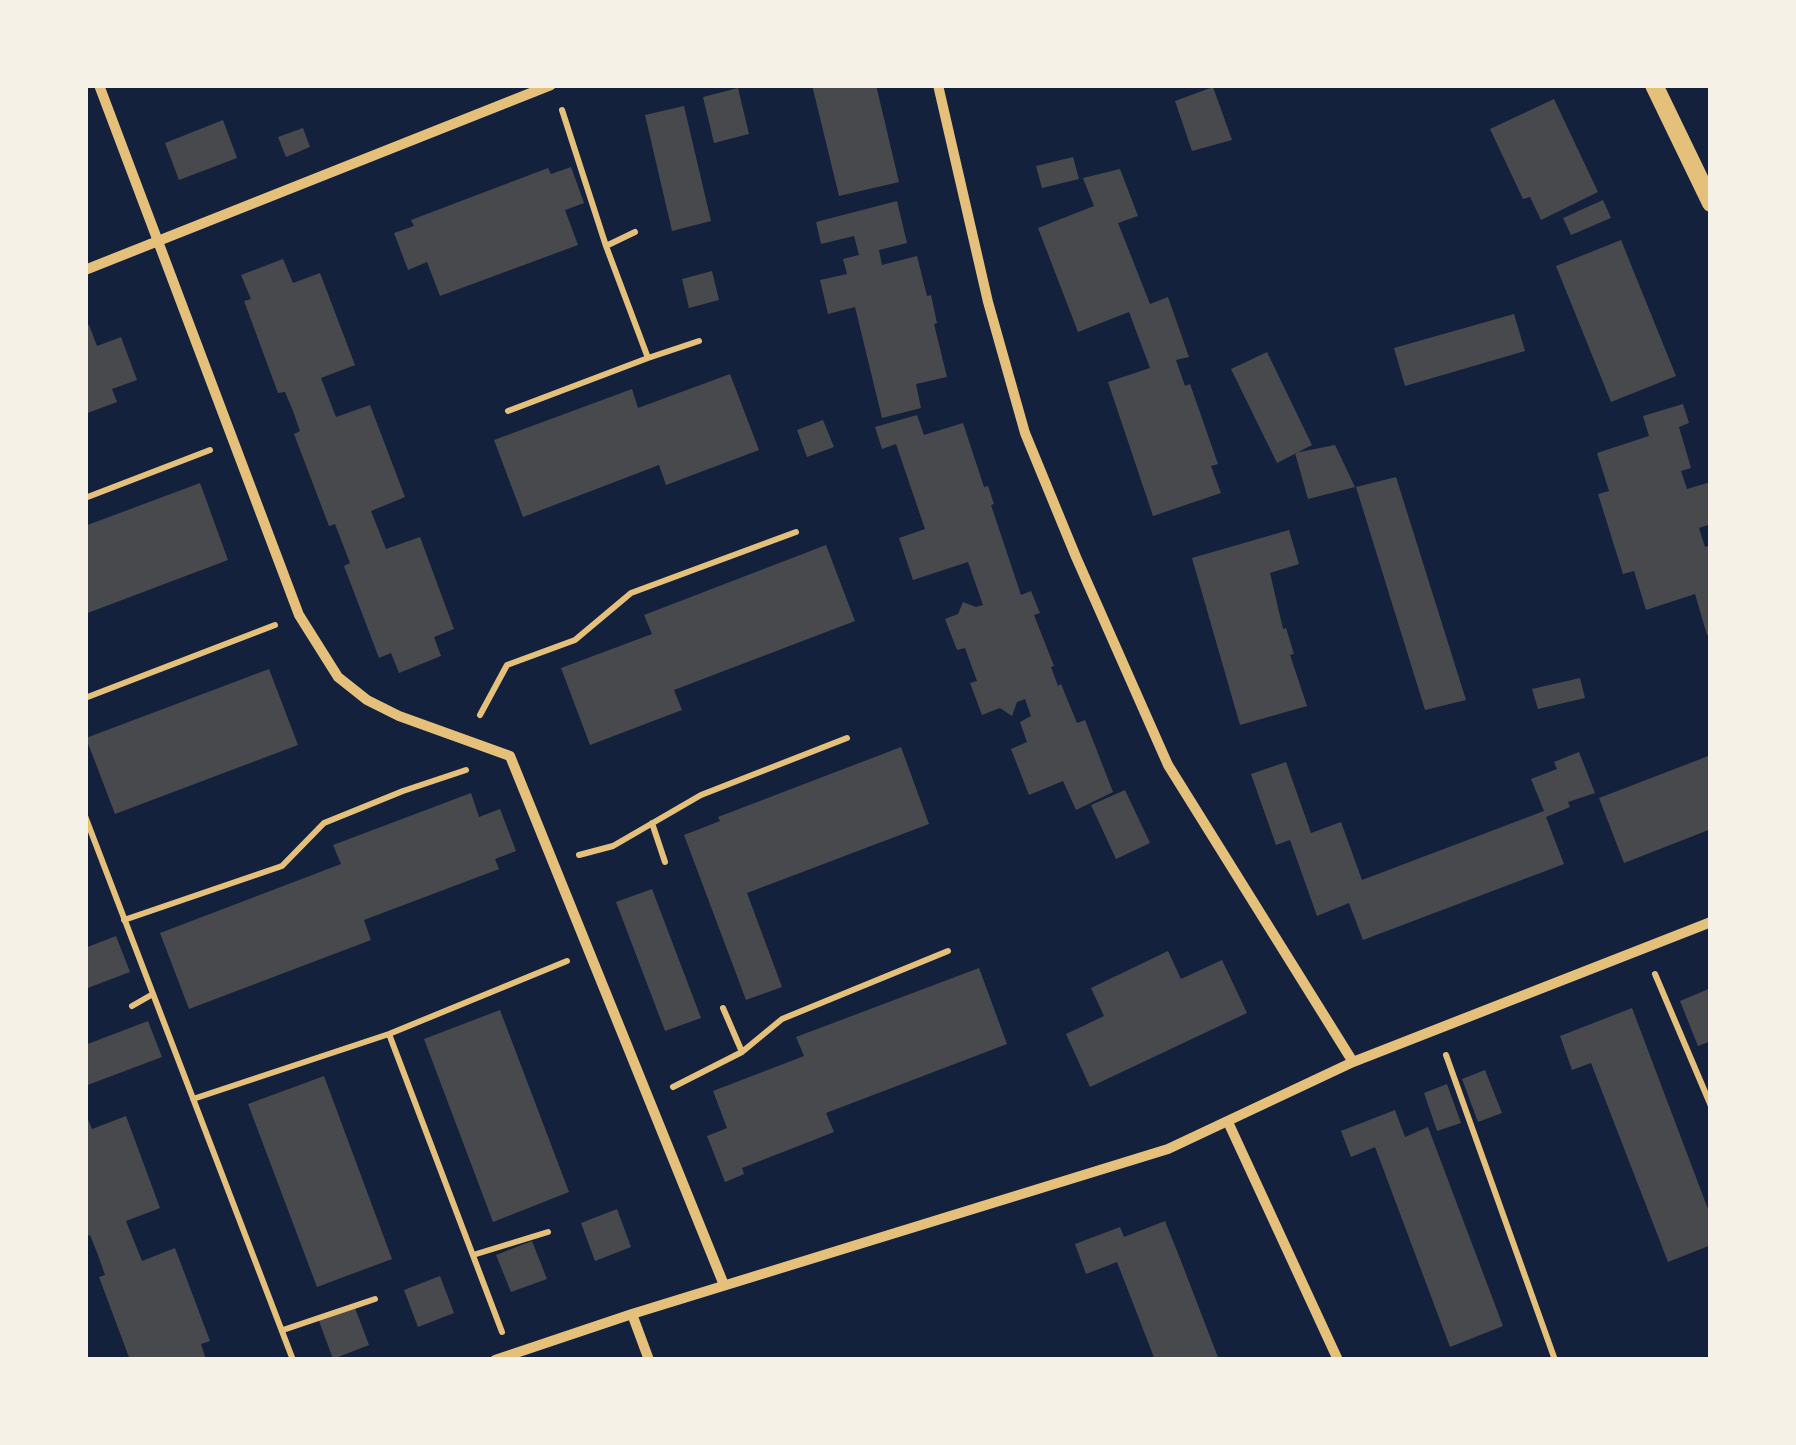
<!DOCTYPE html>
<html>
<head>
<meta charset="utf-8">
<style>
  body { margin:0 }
  #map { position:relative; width:1796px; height:1445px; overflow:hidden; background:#14213d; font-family:"PT Sans Narrow",sans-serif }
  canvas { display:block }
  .frame { position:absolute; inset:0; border:88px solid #f6f1e7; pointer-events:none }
</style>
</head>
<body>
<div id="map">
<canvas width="1796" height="1445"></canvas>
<div class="frame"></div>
</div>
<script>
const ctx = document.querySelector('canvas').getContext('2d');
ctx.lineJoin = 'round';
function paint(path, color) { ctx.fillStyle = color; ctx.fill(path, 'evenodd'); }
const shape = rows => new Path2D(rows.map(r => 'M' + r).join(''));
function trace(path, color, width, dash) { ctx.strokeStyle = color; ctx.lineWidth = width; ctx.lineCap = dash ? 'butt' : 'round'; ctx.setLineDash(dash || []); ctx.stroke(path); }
const building = shape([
  [812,85,876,85,899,182,839,196],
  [1213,87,1232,140,1192,151,1175,101],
  [738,88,749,134,714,143,703,97],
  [1554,99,1598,192,1541,220,1530,197,1523,199,1490,129],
  [684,106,711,221,672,231,645,115],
  [223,120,237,158,179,180,165,143],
  [303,128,310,147,286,157,278,137],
  [1073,157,1079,179,1042,188,1036,166],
  [571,167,584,203,565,210,578,245,440,296,427,262,408,270,394,233,414,226,411,220,548,168,551,174],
  [1120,169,1138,216,1118,223,1150,304,1168,297,1189,357,1176,360,1185,386,1190,384,1218,464,1211,466,1221,493,1153,516,1108,382,1150,368,1129,312,1078,332,1038,228,1094,206,1083,178],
  [1603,200,1611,218,1571,235,1563,218],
  [897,201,907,243,879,250,882,265,917,256,927,296,931,295,937,323,934,324,947,377,916,384,921,408,882,418,855,307,828,314,820,280,847,274,843,259,859,255,854,236,821,244,816,222],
  [1621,240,1676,376,1611,402,1556,266],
  [283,259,293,283,320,273,355,365,321,378,336,417,370,405,405,497,371,511,386,549,420,537,454,629,434,637,441,656,399,673,391,653,379,658,344,566,350,563,335,524,329,526,294,434,300,431,293,411,285,392,278,393,244,301,251,299,241,275],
  [712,271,719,300,689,308,682,279],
  [1514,314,1525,351,1405,386,1394,348],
  [89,325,97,346,121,337,137,380,112,389,117,402,85,414,85,326],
  [1267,352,1312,445,1277,463,1231,369],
  [730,374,759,450,666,485,659,465,523,517,494,440,632,389,638,408],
  [1683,404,1689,423,1679,427,1691,468,1681,471,1687,489,1711,482,1711,524,1699,528,1705,547,1711,545,1711,634,1707,635,1695,594,1646,610,1634,571,1623,574,1598,494,1609,491,1597,453,1649,436,1643,416],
  [917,415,924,435,963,423,984,487,988,486,994,504,991,505,1021,595,1031,591,1040,613,1034,615,1054,666,1051,667,1058,686,1061,684,1077,723,1085,720,1113,792,1076,810,1063,781,1029,795,1011,749,1027,742,1020,722,1031,716,1025,699,1017,702,1012,716,1000,708,982,715,970,683,977,681,965,648,957,650,945,619,958,614,963,602,976,607,983,605,968,562,913,580,899,538,925,529,896,444,882,449,875,427],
  [823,420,834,447,807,457,797,430],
  [1335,445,1355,487,1308,499,1295,453],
  [1396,477,1466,700,1425,710,1356,487],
  [200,483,228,560,85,614,85,526],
  [1289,530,1299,564,1270,573,1283,629,1286,628,1294,654,1290,655,1307,706,1240,725,1192,558],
  [826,545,855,621,674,690,682,710,590,745,561,668,652,634,644,615],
  [269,669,298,745,115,814,86,738],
  [1580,678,1585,698,1538,709,1532,689],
  [901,747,929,824,747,893,782,987,746,1000,684,835,720,821,718,817],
  [1579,752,1595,793,1568,802,1570,807,1546,817,1564,864,1363,940,1349,903,1317,916,1290,840,1276,845,1251,774,1286,762,1311,833,1341,822,1362,880,1544,811,1531,779,1557,769,1554,762],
  [1711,755,1711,829,1624,863,1599,798],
  [1125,790,1150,843,1116,859,1091,805],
  [471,793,479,817,500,809,516,851,495,859,499,869,364,920,371,940,189,1009,160,933,341,864,333,845],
  [652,889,701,1018,665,1031,616,902],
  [116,936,130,972,85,989,85,948],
  [1168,951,1181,979,1222,960,1247,1013,1090,1087,1066,1034,1104,1016,1091,988],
  [979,968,1007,1044,826,1113,834,1132,742,1168,744,1174,725,1182,707,1136,727,1128,713,1091,804,1056,796,1037],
  [1711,988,1711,1041,1698,1046,1680,1001],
  [1632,1008,1711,1217,1711,1245,1668,1262,1591,1063,1572,1070,1560,1036],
  [500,1010,569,1192,493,1222,424,1039],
  [148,1021,162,1057,85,1086,85,1045],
  [1485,1070,1502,1113,1478,1122,1462,1079],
  [324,1076,392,1259,317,1287,248,1104],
  [1447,1084,1461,1123,1437,1131,1424,1093],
  [1395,1110,1405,1137,1428,1127,1503,1326,1450,1347,1375,1147,1351,1157,1341,1131],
  [85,1112,92,1129,126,1116,160,1208,126,1221,142,1261,175,1248,210,1341,201,1344,206,1360,130,1360,99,1277,105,1275,98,1255,90,1235,85,1237],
  [617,1209,631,1247,595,1261,581,1223],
  [1165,1221,1181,1261,1219,1360,1155,1360,1117,1262,1086,1274,1075,1244,1120,1227,1124,1237],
  [532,1241,547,1279,511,1292,496,1255],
  [440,1276,454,1313,418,1327,404,1290],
  [355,1308,369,1345,333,1359,319,1321]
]);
const path = shape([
  [606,246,635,232],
  [648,358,699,341],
  [508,411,648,358,606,246,562,110],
  [85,498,210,450],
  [85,698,275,625],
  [480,715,507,665,575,640,631,593,796,532],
  [85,816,293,1360],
  [652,823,665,862],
  [579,855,613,846,701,795,847,738],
  [124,920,282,866,324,823,403,791,466,770],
  [1655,974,1711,1106],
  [132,1006,153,994],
  [723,1008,742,1052],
  [389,1034,502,1332],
  [1446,1055,1555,1360],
  [673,1087,742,1052,782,1019,948,951],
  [193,1099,389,1034,567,961],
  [473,1255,548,1232],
  [283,1330,375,1299]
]);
const minor = shape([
  [99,85,299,615,338,677,367,700,399,716,510,756,724,1285],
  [938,85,988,302,1025,433,1076,557,1168,765,1353,1062],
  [85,270,551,85],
  [1228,1122,1338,1360],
  [632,1314,649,1360],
  [495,1360,632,1314,1168,1149,1353,1062,1711,922]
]);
const tertiary = shape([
  [1654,85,1711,203]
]);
paint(building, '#48494c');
trace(path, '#e5c07b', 6);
trace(minor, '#e5c07b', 10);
trace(tertiary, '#e5c07b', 18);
</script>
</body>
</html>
